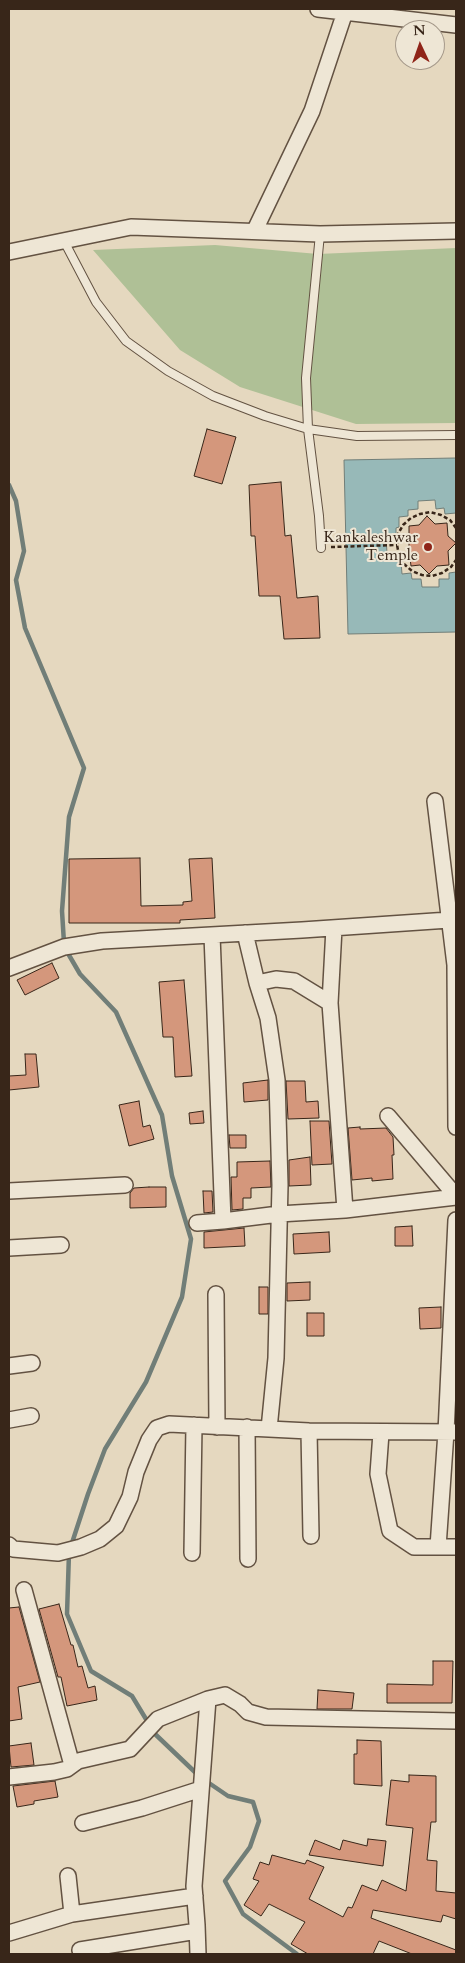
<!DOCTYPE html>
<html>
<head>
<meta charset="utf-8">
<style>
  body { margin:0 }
  #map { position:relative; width:465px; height:1963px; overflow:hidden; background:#e5d8bf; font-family:Cardo,serif }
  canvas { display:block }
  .frame { position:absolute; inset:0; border:10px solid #382619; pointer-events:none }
  .north { position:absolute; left:395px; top:20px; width:50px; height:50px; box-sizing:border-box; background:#eee6d5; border:1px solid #a5998a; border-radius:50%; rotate:357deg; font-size:14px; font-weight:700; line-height:20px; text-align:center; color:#382619 }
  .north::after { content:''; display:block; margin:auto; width:18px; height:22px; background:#8f2418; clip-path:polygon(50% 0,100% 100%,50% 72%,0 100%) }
</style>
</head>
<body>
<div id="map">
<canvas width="465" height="1963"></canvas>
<div class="frame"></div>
<div class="north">N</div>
</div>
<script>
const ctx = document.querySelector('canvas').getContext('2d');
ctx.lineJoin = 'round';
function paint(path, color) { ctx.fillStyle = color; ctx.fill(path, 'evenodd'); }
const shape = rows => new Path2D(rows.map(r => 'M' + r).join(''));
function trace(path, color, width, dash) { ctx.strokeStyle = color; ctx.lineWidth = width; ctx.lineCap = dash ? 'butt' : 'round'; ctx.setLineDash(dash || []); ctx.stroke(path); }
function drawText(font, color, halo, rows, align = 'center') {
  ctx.font = font + ' Cardo,serif'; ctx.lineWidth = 4; ctx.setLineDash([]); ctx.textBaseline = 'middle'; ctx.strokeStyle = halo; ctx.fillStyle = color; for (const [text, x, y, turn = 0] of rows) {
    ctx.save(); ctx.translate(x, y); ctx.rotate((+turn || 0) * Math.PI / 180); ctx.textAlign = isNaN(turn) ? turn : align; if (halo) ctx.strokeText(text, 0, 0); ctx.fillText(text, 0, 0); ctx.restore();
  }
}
const green = shape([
  [215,245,318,254,456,248,456,423,356,424,240,387,180,350,93,250]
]);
const water = shape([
  [456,458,456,513,445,514,444,508,436,509,435,500,418,501,418,509,408,510,408,516,399,517,399,527,396,528,396,537,386,538,387,553,397,553,398,562,401,562,402,574,411,573,412,579,421,579,422,587,439,587,439,579,449,579,449,573,456,572,456,632,348,634,344,460,456,458]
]);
const stream = shape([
  [9,485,16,501,24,551,16,580,25,628,84,768,69,817,62,911,64,943],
  [66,950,80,974,116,1012,162,1115,172,1176,191,1239,182,1297,146,1382,105,1449,88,1494,71,1546],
  [69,1553,67,1614,91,1671,132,1696,155,1734,198,1775],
  [206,1781,228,1796,253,1802,259,1821,250,1847,225,1881,243,1914,297,1954]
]);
const building = shape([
  [207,429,236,437,222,484,194,476,207,429],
  [281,482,285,536,291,535,297,598,318,596,320,638,284,639,280,596,259,596,255,536,251,536,249,485,281,482],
  [427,516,435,524,447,523,448,536,456,543,448,551,449,565,437,566,429,574,420,565,411,566,409,550,409,526,419,525,427,516],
  [140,858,141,906,183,905,183,902,192,901,189,859,212,858,215,918,180,920,180,923,69,923,69,859,140,858],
  [52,963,59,978,25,995,17,980,52,963],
  [184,980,192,1076,175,1077,173,1037,163,1037,159,982,184,980],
  [25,1054,36,1054,39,1087,9,1090,9,1076,26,1075,25,1054],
  [268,1080,268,1100,244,1102,243,1083,268,1080],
  [286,1081,305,1081,306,1102,318,1101,319,1118,288,1119,286,1081],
  [139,1101,143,1127,150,1125,154,1139,129,1146,119,1105,139,1101],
  [203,1111,204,1123,190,1124,189,1113,203,1111],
  [310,1121,329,1121,332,1164,312,1165,310,1121],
  [360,1127,360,1129,386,1128,393,1137,394,1155,392,1155,393,1179,372,1181,372,1178,352,1180,348,1128,360,1127],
  [229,1135,246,1135,246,1148,230,1148,229,1135],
  [310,1157,311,1185,289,1186,289,1160,310,1157],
  [270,1161,271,1187,251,1188,251,1198,243,1198,243,1209,232,1210,231,1177,237,1177,237,1162,270,1161],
  [149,1187,166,1187,166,1207,130,1208,130,1193,134,1188,149,1187],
  [203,1191,212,1191,213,1212,204,1213,203,1191],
  [412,1226,413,1246,395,1246,395,1227,412,1226],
  [244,1228,245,1246,204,1248,204,1232,244,1228],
  [329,1232,330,1252,294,1254,293,1234,329,1232],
  [310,1282,310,1300,287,1301,287,1283,310,1282],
  [259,1287,268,1287,268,1314,259,1314,259,1287],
  [441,1307,441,1328,420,1329,419,1308,441,1307],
  [307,1313,324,1313,324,1336,307,1336,307,1313],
  [59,1604,71,1645,73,1645,78,1667,82,1666,88,1688,95,1686,97,1700,67,1706,61,1677,58,1677,39,1609,59,1604],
  [19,1607,40,1682,18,1687,22,1719,9,1721,9,1608,19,1607],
  [433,1661,453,1661,452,1703,387,1703,387,1684,433,1685,433,1661],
  [318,1690,354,1693,352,1709,317,1709,318,1690],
  [357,1740,381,1741,382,1786,354,1784,354,1754,357,1754,357,1740],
  [31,1743,34,1765,11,1767,9,1746,31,1743],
  [409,1775,436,1776,436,1822,431,1822,427,1860,437,1861,436,1891,456,1893,456,1919,443,1915,441,1922,373,1910,371,1918,456,1950,456,1954,412,1954,379,1941,373,1954,308,1954,291,1944,305,1922,269,1904,261,1916,244,1905,259,1881,253,1879,260,1862,269,1865,272,1855,305,1864,307,1860,324,1867,309,1899,343,1917,348,1907,352,1908,362,1885,377,1891,382,1880,406,1891,413,1828,386,1825,391,1780,409,1782,409,1775],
  [55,1781,58,1797,34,1801,34,1804,17,1807,13,1786,55,1781],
  [368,1839,386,1841,383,1866,309,1855,315,1840,340,1850,343,1840,367,1846,368,1839]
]);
const path = shape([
  [456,528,450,520,441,515,430,512,420,514,411,518,403,525,398,534,397,545,399,555,404,564,412,571,422,575,432,576,442,573,451,567,456,560],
  [331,547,397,545]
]);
const service = shape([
  [320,234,306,378,308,429,319,516,321,548],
  [64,241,96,302,126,341,168,371,213,396,265,416,308,429,357,436,456,435]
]);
const minor = shape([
  [318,9,456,25],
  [255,230,312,111,346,9],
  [9,252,131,227,320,234,456,231],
  [435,801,455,965,456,1127],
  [245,933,257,983,268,1018,277,1080,280,1185,276,1358,269,1429],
  [212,935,223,1221],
  [9,968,64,947,102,941,302,930,449,920],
  [257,983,276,979,294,981,330,1003,345,1210],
  [330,1003,334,928],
  [388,1116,456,1196],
  [9,1191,125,1185],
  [197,1223,223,1221,279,1214,345,1210,456,1197],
  [9,1248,61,1245],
  [216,1294,217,1427],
  [9,1366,32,1363],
  [9,1420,31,1416],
  [247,1427,248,1559],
  [309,1431,311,1536],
  [381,1433,378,1474,390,1531,414,1547,456,1547],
  [9,1545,13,1549,58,1553,81,1547,100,1539,116,1526,130,1497,136,1472,149,1440,157,1428,169,1424,309,1431,456,1432],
  [438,1547,446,1432,456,1220],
  [192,1553,194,1425],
  [24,1590,72,1765],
  [9,1777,54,1772,67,1769,78,1761,130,1749,158,1719,208,1699,225,1695,240,1704,248,1712,266,1717,456,1721],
  [83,1823,142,1808,201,1789],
  [68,1876,72,1914],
  [9,1933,72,1914,195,1896],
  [81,1954,80,1950,197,1931],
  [198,1954,197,1925,194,1886,208,1699]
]);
const markers = [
  [428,547,5,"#8f2418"]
];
const poiNames = [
  ["Kankaleshwar",418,538],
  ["Temple",418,556]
];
paint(green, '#afc096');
paint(water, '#97b9b8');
trace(water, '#717e78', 1);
trace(stream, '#717e78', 4.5);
paint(building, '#d4977c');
trace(building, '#382619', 1);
trace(service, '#635242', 10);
trace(minor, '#635242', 18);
trace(path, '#382619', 2.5, [4, 2.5]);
trace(service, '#eee6d5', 8);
trace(minor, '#eee6d5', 15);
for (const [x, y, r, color] of markers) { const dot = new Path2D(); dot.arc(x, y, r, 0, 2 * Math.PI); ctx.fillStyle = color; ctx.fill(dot); trace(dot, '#eee6d5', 2); }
drawText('16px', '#382619', '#eee6d5', poiNames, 'right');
</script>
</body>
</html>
